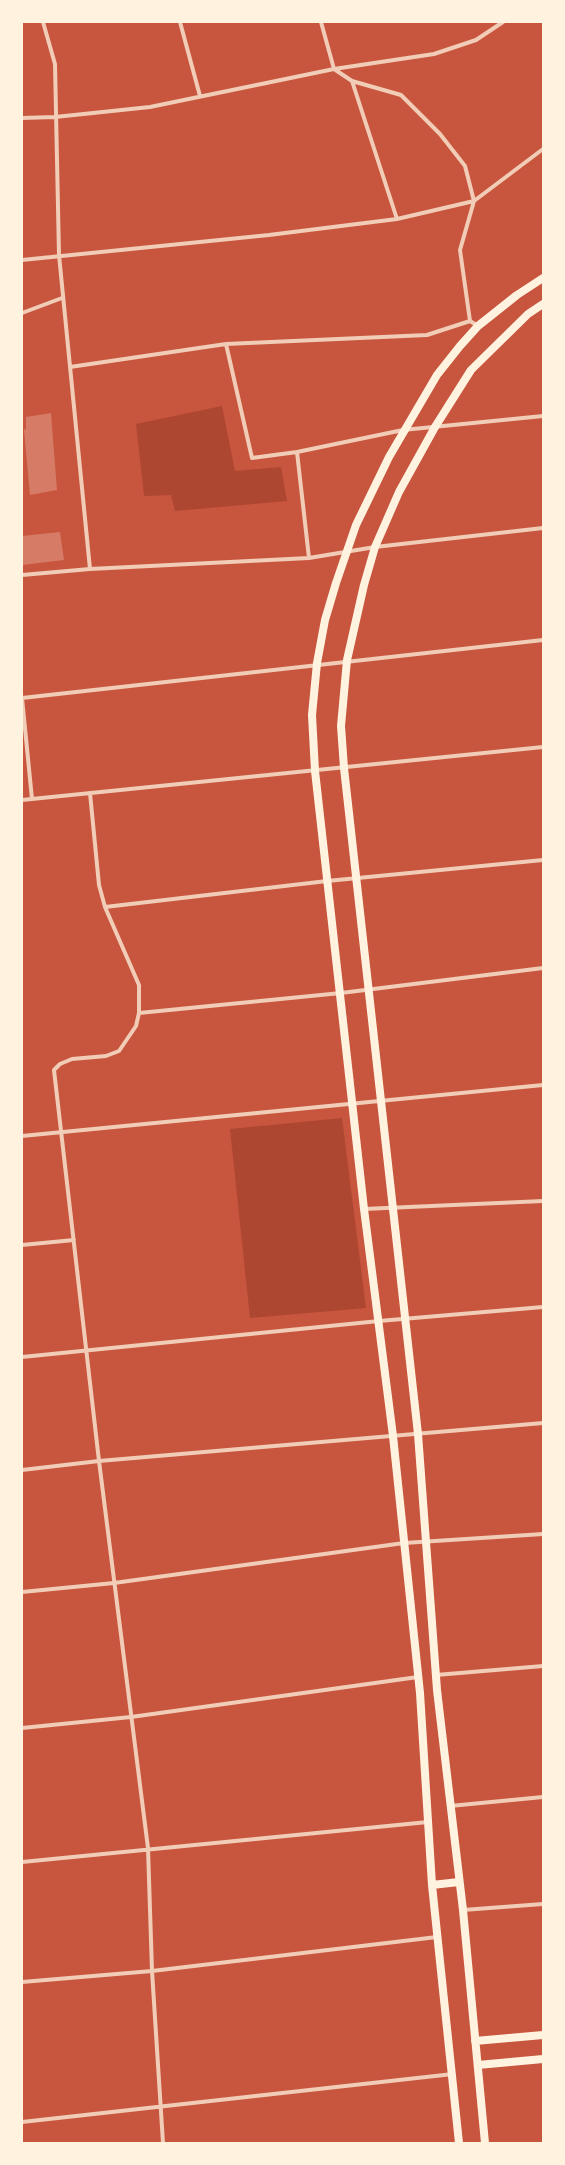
<!DOCTYPE html>
<html>
<head>
<meta charset="utf-8">
<style>
  body { margin:0 }
  #map { position:relative; width:565px; height:2165px; overflow:hidden; background:#c8553d; font-family:"Fira Sans",sans-serif }
  canvas { display:block }
  .frame { position:absolute; inset:0; border:23px solid #fff3e0; pointer-events:none }
</style>
</head>
<body>
<div id="map">
<canvas width="565" height="2165"></canvas>
<div class="frame"></div>
</div>
<script>
const ctx = document.querySelector('canvas').getContext('2d');
ctx.lineJoin = 'round';
function paint(path, color) { ctx.fillStyle = color; ctx.fill(path, 'evenodd'); }
const shape = rows => new Path2D(rows.map(r => 'M' + r).join(''));
function trace(path, color, width, dash) { ctx.strokeStyle = color; ctx.lineWidth = width; ctx.lineCap = dash ? 'butt' : 'round'; ctx.setLineDash(dash || []); ctx.stroke(path); }
const green = shape([
  [222,406,235,471,281,467,287,501,175,511,171,495,144,496,136,424],
  [342,1118,366,1308,250,1318,230,1129]
]);
const building = shape([
  [51,413,57,490,30,495,24,430,26,429,26,417],
  [60,532,64,560,22,565,22,536]
]);
const minor = shape([
  [43,22,55,64,59,255,90,569],
  [180,22,200,96],
  [321,22,334,69,352,81,401,95,440,134,465,166,474,201,460,250,470,321],
  [352,81,397,219],
  [22,118,55,117,150,107,334,69,434,54,476,40,503,22],
  [22,260,269,235,397,219,474,201,543,149],
  [22,313,62,298],
  [226,344,252,458,297,452,403,430,543,416],
  [70,367,226,344,427,335,470,321,478,326],
  [297,452,309,558],
  [22,575,90,569,309,558,375,547,543,528],
  [22,698,543,640],
  [22,698,32,799],
  [90,793,99,885,105,907,139,985,139,1013,136,1026,119,1051,106,1056,72,1059,60,1064,54,1070,99,1461,148,1848,152,1971,163,2143],
  [22,800,543,747],
  [105,907,327,881,543,860],
  [139,1013,341,993,543,968],
  [22,1136,543,1085],
  [364,1209,543,1201],
  [22,1245,74,1240],
  [22,1357,379,1321,543,1307],
  [22,1470,99,1461,543,1423],
  [22,1592,114,1583,404,1543,543,1534],
  [436,1675,543,1666],
  [22,1728,131,1717,418,1677],
  [450,1806,543,1797],
  [22,1862,428,1822],
  [463,1910,543,1904],
  [22,1982,152,1971,437,1937],
  [22,2122,453,2074]
]);
const secondary = shape([
  [432,1885,459,1882],
  [475,2041,543,2035],
  [478,2065,543,2059],
  [459,2143,432,1885,420,1693,393,1436,364,1209,315,771,312,715,317,663,325,620,336,583,356,525,389,457,437,375,460,346,478,326,517,295,543,278],
  [485,2143,463,1910,437,1690,418,1434,344,768,341,726,347,660,364,585,375,547,399,492,435,427,471,370,528,314,543,304]
]);
paint(green, '#ae4732');
paint(building, '#d67c66');
trace(minor, '#f1ccb7', 4);
trace(secondary, '#fff3e0', 8);
</script>
</body>
</html>
